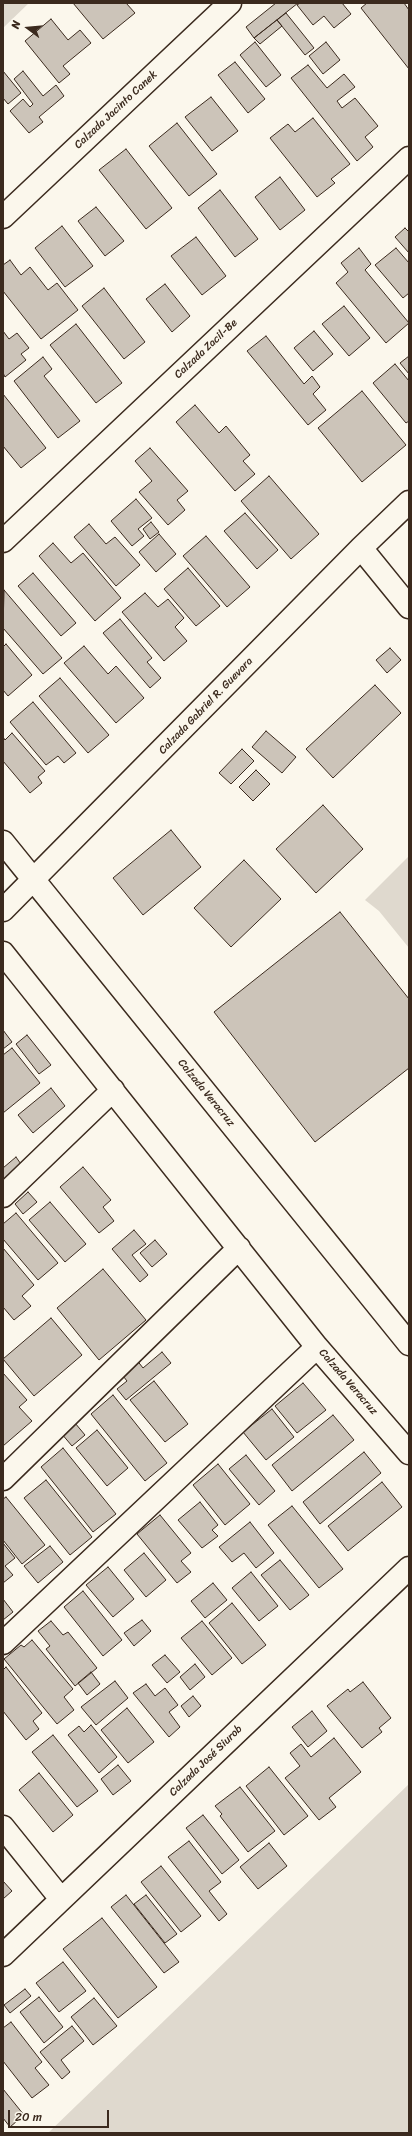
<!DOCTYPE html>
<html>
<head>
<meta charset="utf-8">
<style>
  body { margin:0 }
  #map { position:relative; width:412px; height:2136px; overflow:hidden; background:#fbf7ec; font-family:Sriracha,sans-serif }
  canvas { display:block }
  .frame { position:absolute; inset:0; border:4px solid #3b2a1e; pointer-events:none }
  .north { position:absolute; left:8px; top:8px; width:40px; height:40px; -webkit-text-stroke:3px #fbf7ec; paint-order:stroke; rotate:286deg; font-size:11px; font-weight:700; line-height:16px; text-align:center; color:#3b2a1e }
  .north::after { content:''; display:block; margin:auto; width:14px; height:18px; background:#3b2a1e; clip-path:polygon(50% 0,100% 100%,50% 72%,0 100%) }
  .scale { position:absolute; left:8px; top:2110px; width:101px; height:18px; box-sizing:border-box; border:2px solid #3b2a1e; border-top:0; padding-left:5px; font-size:12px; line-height:14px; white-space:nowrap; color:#3b2a1e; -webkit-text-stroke:3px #fbf7ec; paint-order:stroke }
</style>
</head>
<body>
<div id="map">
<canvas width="412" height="2136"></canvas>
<div class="frame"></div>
<div class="north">N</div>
<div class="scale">20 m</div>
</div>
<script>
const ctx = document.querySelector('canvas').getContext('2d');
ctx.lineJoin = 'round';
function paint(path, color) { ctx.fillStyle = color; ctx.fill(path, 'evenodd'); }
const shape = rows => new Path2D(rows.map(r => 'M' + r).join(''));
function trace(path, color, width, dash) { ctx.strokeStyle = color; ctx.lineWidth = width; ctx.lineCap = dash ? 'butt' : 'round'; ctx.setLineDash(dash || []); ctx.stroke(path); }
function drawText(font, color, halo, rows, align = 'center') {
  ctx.font = font + ' Sriracha,sans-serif'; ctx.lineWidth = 3.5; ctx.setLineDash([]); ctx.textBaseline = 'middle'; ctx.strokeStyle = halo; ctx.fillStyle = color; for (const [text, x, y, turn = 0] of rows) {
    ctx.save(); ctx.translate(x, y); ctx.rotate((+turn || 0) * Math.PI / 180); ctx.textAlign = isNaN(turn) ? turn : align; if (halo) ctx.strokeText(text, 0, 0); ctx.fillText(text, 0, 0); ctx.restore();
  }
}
const green = shape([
  [3,3,29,3,3,28],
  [409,856,409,948,379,911,365,900],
  [409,1784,409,2133,48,2133]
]);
const building = shape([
  [73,3,126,3,135,13,103,39,73,3],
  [276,3,298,3,254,38,246,27,276,3],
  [300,3,342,3,351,14,334,28,324,16,313,25,297,5,300,3],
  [367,3,404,3,409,10,409,69,361,8,367,3],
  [286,13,314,48,305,55,277,20,286,13],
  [51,19,68,40,80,30,91,43,63,66,70,74,59,83,25,41,51,19],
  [277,20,282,26,260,44,254,38,277,20],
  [255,42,281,75,266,87,240,55,255,42],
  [326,42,340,60,323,74,309,56,326,42],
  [235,62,265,99,248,113,218,75,235,62],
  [308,65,327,88,344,74,355,87,337,101,342,108,355,98,378,126,365,137,373,147,357,161,291,78,308,65],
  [3,71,21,93,8,104,3,98,3,71],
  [23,71,43,96,56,85,64,96,39,117,43,122,29,133,10,111,23,99,30,107,33,104,14,79,23,71],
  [211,97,238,131,212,151,185,117,211,97],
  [313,118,350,164,331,179,335,183,317,197,270,138,288,124,295,132,313,118],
  [177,123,217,174,189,196,149,146,177,123],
  [126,149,172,208,146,229,99,170,126,149],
  [280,177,305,210,280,230,255,197,280,177],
  [220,190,258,239,235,257,198,208,220,190],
  [96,207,124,241,105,256,78,221,96,207],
  [62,226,93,266,65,287,35,248,62,226],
  [405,228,409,232,409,253,395,237,405,228],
  [196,237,226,276,202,295,171,256,196,237],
  [359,248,371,264,365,270,409,323,386,343,336,283,348,272,341,263,359,248],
  [396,248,409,263,409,293,403,298,375,265,396,248],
  [10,260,21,275,30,267,48,290,57,283,78,310,41,339,3,291,3,265,10,260],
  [165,284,190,316,172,332,146,299,165,284],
  [104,288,145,342,124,359,82,306,104,288],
  [344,306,370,338,349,356,322,324,344,306],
  [76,324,122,383,96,403,50,345,76,324],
  [3,331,9,339,17,333,29,348,21,354,26,360,5,377,3,373,3,331],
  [314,331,333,354,313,371,294,348,314,331],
  [266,336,304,384,312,376,320,387,313,394,326,410,308,425,247,351,266,336],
  [409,356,409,374,400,363,409,356],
  [43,357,52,369,44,376,80,421,58,438,14,381,43,357],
  [395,364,409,381,409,421,406,423,373,383,395,364],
  [362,391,406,445,362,482,318,428,362,391],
  [3,394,46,448,21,468,3,446,3,394],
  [195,405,219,433,226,426,250,455,243,461,255,474,235,491,176,422,195,405],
  [150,448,188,491,177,500,185,510,168,525,139,492,152,481,135,461,150,448],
  [269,476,319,534,291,559,241,501,269,476],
  [136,499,152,518,138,529,144,536,132,546,111,521,136,499],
  [245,513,278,550,257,569,224,531,245,513],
  [151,522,159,532,150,539,143,529,151,522],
  [89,524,106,544,115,537,140,565,116,586,74,537,89,524],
  [159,534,176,554,156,572,139,552,159,534],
  [206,536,250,587,227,607,183,556,206,536],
  [53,543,71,563,83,553,121,598,95,621,39,556,53,543],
  [188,568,220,606,196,626,164,589,188,568],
  [33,573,76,623,61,636,18,586,33,573],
  [4,590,62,658,43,674,3,628,4,590],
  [145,593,158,607,168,599,184,618,175,627,187,641,164,661,122,612,145,593],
  [120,619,152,658,147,662,161,678,150,688,103,633,120,619],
  [6,644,32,675,8,696,3,690,3,647,6,644],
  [84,646,108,674,116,666,144,698,116,723,64,663,84,646],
  [390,648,401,660,387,673,376,660,390,648],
  [60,678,109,735,88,753,39,696,60,678],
  [375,685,401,713,333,778,306,749,375,685],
  [33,702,76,753,64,763,58,756,46,765,10,722,33,702],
  [266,731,296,757,282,773,252,747,266,731],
  [12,733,45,771,38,777,42,783,30,793,3,761,3,737,5,740,12,733],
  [242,749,254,761,231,784,219,773,242,749],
  [256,770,270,784,253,801,239,787,256,770],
  [323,805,363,849,316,893,276,849,323,805],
  [171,830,201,867,143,915,113,878,171,830],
  [244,860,281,899,231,947,194,908,244,860],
  [340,912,409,999,409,1068,315,1142,214,1012,340,912],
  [3,1030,12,1042,3,1049,3,1030],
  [27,1035,51,1065,39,1074,16,1044,27,1035],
  [12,1048,40,1083,3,1113,3,1055,12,1048],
  [51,1088,65,1106,33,1133,18,1115,51,1088],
  [16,1157,23,1167,3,1184,3,1168,16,1157],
  [83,1167,111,1200,103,1207,114,1221,99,1233,60,1187,83,1167],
  [28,1192,37,1202,23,1214,15,1204,28,1192],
  [50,1202,86,1244,65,1262,29,1220,50,1202],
  [16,1213,58,1263,38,1280,3,1239,3,1224,16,1213],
  [134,1230,146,1244,132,1255,148,1275,140,1282,112,1249,134,1230],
  [155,1240,167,1254,152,1267,140,1253,155,1240],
  [3,1248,34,1285,22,1296,31,1306,14,1320,3,1307,3,1248],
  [103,1269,146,1320,99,1360,57,1308,103,1269],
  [51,1318,82,1355,34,1396,3,1359,51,1318],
  [162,1352,171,1363,126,1400,117,1389,127,1381,120,1372,136,1359,143,1368,162,1352],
  [3,1373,27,1400,19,1407,32,1421,3,1446,3,1373],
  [154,1381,188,1424,165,1442,130,1400,154,1381],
  [303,1383,326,1410,297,1433,275,1406,303,1383],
  [113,1395,167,1463,145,1481,91,1414,113,1395],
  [272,1409,294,1437,266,1460,243,1432,272,1409],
  [333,1415,354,1440,292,1491,272,1465,333,1415],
  [75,1423,85,1435,72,1446,61,1433,75,1423],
  [97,1430,128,1468,107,1486,76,1448,97,1430],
  [63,1448,116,1514,93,1532,41,1467,63,1448],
  [364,1452,381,1473,320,1524,303,1502,364,1452],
  [246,1455,275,1491,259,1505,229,1469,246,1455],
  [218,1464,250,1504,225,1525,193,1485,218,1464],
  [46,1480,92,1537,70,1555,24,1498,46,1480],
  [382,1482,402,1507,348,1551,328,1526,382,1482],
  [6,1497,45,1545,22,1564,3,1540,3,1499,6,1497],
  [200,1502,218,1525,212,1530,218,1536,202,1548,178,1520,200,1502],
  [292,1506,343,1569,319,1588,268,1525,292,1506],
  [160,1515,191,1553,181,1561,191,1572,177,1583,137,1534,160,1515],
  [250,1522,274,1553,256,1568,244,1553,232,1562,219,1547,250,1522],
  [3,1543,15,1558,5,1566,13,1575,3,1583,3,1543],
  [50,1546,63,1562,38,1583,24,1566,50,1546],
  [144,1553,166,1580,146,1597,124,1570,144,1553],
  [280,1560,309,1595,290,1610,261,1575,280,1560],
  [108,1567,134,1599,113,1617,86,1585,108,1567],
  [251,1572,278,1606,259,1621,232,1588,251,1572],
  [213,1583,227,1600,205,1618,191,1601,213,1583],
  [83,1591,122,1640,103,1656,64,1607,83,1591],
  [3,1599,13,1612,3,1620,3,1599],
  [232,1603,266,1645,242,1664,209,1623,232,1603],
  [142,1620,151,1631,134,1646,124,1633,142,1620],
  [51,1621,63,1635,68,1632,97,1668,75,1686,46,1649,50,1646,38,1631,51,1621],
  [202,1621,232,1658,212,1675,181,1638,202,1621],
  [32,1640,73,1689,64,1697,74,1710,57,1724,4,1659,21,1645,24,1647,32,1640],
  [165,1655,180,1672,167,1683,152,1665,165,1655],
  [195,1664,205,1677,190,1690,180,1677,195,1664],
  [6,1667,42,1713,33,1721,39,1729,26,1740,3,1711,3,1670,6,1667],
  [91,1672,100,1684,87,1695,78,1683,91,1672],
  [115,1681,128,1698,96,1725,81,1707,115,1681],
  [363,1682,391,1718,379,1728,382,1732,362,1748,327,1706,348,1689,350,1692,363,1682],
  [146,1684,155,1696,165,1688,178,1705,169,1712,180,1727,169,1737,133,1693,146,1684],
  [193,1696,201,1706,189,1717,181,1706,193,1696],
  [127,1708,154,1742,128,1763,101,1730,127,1708],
  [312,1711,327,1731,308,1747,292,1727,312,1711],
  [91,1725,117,1757,99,1773,68,1735,79,1726,84,1732,91,1725],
  [53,1735,98,1791,77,1807,32,1752,53,1735],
  [334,1738,361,1772,329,1798,336,1807,319,1820,285,1778,300,1766,290,1753,301,1744,311,1757,334,1738],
  [118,1765,131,1781,113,1795,101,1779,118,1765],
  [269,1767,308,1816,284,1835,246,1786,269,1767],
  [39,1773,73,1815,53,1832,19,1790,39,1773],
  [240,1787,275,1831,248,1852,220,1816,222,1814,215,1806,240,1787],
  [203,1815,239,1860,222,1874,186,1828,203,1815],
  [189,1841,221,1882,209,1891,227,1914,219,1921,168,1857,189,1841],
  [269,1843,287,1866,258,1889,240,1867,269,1843],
  [161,1866,201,1916,181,1932,141,1882,161,1866],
  [3,1881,12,1891,3,1899,3,1881],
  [126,1895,179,1962,164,1973,111,1907,126,1895],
  [146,1895,177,1934,165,1943,134,1904,146,1895],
  [102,1918,157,1987,118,2018,63,1949,102,1918],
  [63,1962,86,1991,59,2012,36,1983,63,1962],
  [25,1989,31,1996,10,2013,4,2005,25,1989],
  [39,1997,63,2027,44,2043,20,2012,39,1997],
  [94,1998,117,2026,93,2045,71,2017,94,1998],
  [11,2022,42,2062,35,2068,49,2085,32,2098,3,2061,3,2028,11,2022],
  [72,2026,84,2041,61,2060,70,2072,62,2079,40,2052,72,2026],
  [3,2089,24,2115,10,2127,3,2118,3,2089]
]);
const minor = shape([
  [3,217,230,3],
  [3,541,409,158],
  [361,548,409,607],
  [3,842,409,1344],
  [3,910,361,548,409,502],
  [3,953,317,1347,409,1453],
  [3,1196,113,1090],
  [3,1479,239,1248],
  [3,1643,317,1347],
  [3,1827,61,1899],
  [3,1955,409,1568]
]);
const streetNames = [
  ["Calzada Jacinto Canek",116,110,-43],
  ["Calzada Zacil-Be",206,349,-43],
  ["Calzada Gabriel R. Guevara",206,706,-46],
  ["Calzada Veracruz",206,1093,51],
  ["Calzada Veracruz",348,1382,49],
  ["Calzada José Siurob",206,1761,-44]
];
paint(green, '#dfd9ce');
paint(building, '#ccc4b9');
trace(building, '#3b2a1e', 1);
trace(minor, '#3b2a1e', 25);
trace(minor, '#fbf7ec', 22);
drawText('11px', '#3b2a1e', '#fbf7ec', streetNames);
</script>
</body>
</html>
